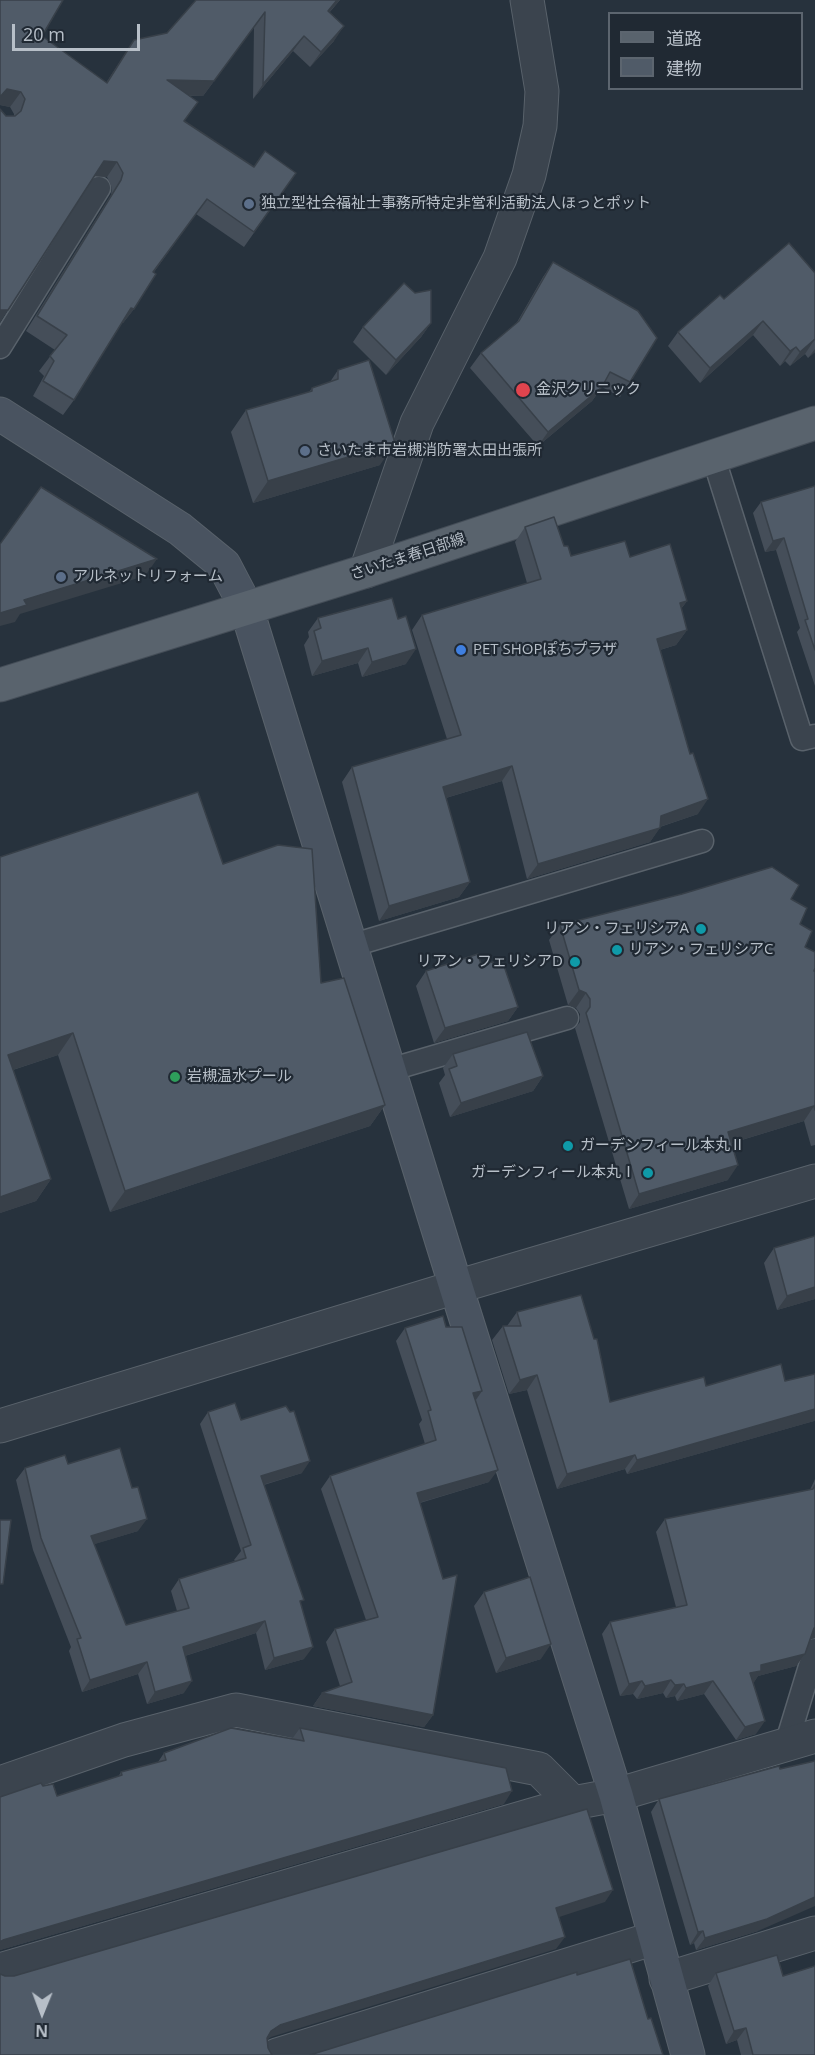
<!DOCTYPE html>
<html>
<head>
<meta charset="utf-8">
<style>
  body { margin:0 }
  #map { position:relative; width:815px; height:2055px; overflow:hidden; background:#27323d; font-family:"Open Sans","Noto Sans JP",sans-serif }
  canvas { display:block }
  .legend { position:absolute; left:608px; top:12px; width:195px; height:78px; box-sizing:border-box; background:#202933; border:2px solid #5c656f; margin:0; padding:8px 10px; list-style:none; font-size:18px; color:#b7bfc8 }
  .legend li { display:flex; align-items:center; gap:12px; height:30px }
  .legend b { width:30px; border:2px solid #5c656f }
  .north { position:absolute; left:12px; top:1983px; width:60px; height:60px; -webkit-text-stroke:4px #202933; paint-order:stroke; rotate:181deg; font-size:16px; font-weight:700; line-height:24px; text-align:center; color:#b7bfc8 }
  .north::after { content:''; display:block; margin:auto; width:21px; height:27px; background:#b7bfc8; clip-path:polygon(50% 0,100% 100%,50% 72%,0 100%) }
  .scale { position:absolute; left:12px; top:24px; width:128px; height:27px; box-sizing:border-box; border:3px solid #b7bfc8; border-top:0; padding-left:8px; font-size:18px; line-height:21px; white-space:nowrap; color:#b7bfc8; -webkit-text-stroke:4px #202933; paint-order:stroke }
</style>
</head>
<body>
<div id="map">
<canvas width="815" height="2055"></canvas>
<ul class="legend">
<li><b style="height:8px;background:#59636d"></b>道路</li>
<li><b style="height:16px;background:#505b68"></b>建物</li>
</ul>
<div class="north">N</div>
<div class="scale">20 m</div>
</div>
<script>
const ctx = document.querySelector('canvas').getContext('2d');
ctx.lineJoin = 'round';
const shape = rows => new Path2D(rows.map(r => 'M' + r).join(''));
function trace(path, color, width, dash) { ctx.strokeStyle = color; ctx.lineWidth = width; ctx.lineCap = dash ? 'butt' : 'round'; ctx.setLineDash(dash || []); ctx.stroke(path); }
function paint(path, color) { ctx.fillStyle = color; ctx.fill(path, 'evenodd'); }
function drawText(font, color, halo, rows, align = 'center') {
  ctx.font = font + ' "Open Sans","Noto Sans JP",sans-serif'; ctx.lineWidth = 4.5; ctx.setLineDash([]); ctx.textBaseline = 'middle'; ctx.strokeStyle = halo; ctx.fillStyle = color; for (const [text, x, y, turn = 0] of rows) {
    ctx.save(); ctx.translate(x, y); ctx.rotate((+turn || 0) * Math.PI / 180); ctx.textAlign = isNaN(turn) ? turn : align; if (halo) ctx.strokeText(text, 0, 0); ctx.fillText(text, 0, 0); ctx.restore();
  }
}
const lane = shape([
  [0,347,99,188],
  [713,456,802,739,815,736],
  [350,946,702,841],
  [389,1070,567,1018],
  [786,1745,815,1650]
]);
const street = shape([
  [366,571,417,423,500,258,529,175,540,126,542,91,527,0],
  [0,1426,456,1287,815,1181],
  [0,1783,124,1740,236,1710,539,1769,573,1803],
  [0,1970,573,1803,616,1795,815,1736],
  [666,1979,815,1933],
  [277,2055,655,1938]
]);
const secondary = shape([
  [0,414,180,529,224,565,246,607,456,1287,616,1795,688,2055]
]);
const primary = shape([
  [0,685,366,571,815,423]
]);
const wall = shape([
  [0,0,42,36,106,83,134,40,167,33,196,0,340,0,329,13,334,41,310,67,293,51,253,99,254,27,203,96,188,96,184,122,254,167,296,173,244,247,196,214,154,272,134,309,123,323,121,323,74,400,63,415,33,396,44,376,39,371,55,350,26,331,111,195,112,188,107,177,94,176,0,322,0,109,6,116,14,116,14,114,10,107,0,105],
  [553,262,630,382,620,397,602,387,592,401,538,446,470,368,481,353,516,324,543,277],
  [815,273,815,352,808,358,805,354,790,366,785,361,780,366,753,335,700,383,668,346,678,332,724,299],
  [431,323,421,337,386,375,353,342,363,327],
  [338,370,380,465,253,503,231,432,246,410,309,392,312,388,330,382],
  [815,486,815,686,797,632,800,628,776,550,765,552,753,513,761,502],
  [525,527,564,546,571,556,630,557,687,601,681,609,687,630,676,645,660,650,698,814,660,827,650,842,527,879,502,781,446,798,470,882,459,897,379,921,342,782,352,767,447,739,412,630,422,615,527,583,515,542],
  [318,618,406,664,362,677,358,663,312,676,304,645,309,637,308,632],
  [0,857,223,864,321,983,385,1105,370,1126,110,1212,58,1055,13,1070,51,1179,36,1201,0,1213],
  [791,899,800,924,805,947,814,971,815,972,815,1145,811,1146,804,1121,732,1143,728,1180,629,1209,575,1028,580,1022,580,1014,576,1008,568,1005,549,940,560,925],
  [481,964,494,965,518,1007,508,1021,434,1043,416,986,426,971],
  [453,1054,543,1076,533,1091,450,1117,439,1083,445,1075,443,1068],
  [774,1248,815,1299,777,1310,764,1263],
  [517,1312,610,1402,706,1386,785,1381,815,1374,815,1420,814,1421,627,1474,625,1469,557,1489,527,1390,509,1394,492,1340,503,1326,507,1326],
  [446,1327,482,1391,475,1401,489,1482,420,1503,433,1715,424,1727,313,1706,322,1693,340,1686,326,1642,335,1629,366,1620,321,1489,330,1476,425,1444,419,1424,422,1420,396,1341,405,1328],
  [208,1412,241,1420,302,1473,264,1485,301,1604,304,1659,265,1670,256,1633,185,1656,184,1693,147,1704,138,1674,82,1692,69,1651,71,1647,33,1550,16,1480,25,1468,68,1464,138,1531,94,1544,126,1625,177,1611,171,1591,179,1579,235,1561,234,1560,241,1551,200,1424],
  [815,1479,815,1638,810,1639,805,1654,796,1666,758,1676,753,1683,756,1734,736,1740,704,1694,677,1701,675,1696,666,1698,663,1693,637,1699,633,1694,620,1696,602,1634,610,1622,676,1607,656,1532,665,1519,810,1490],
  [484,1592,541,1659,496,1673,474,1606],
  [300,1728,504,1804,0,1950,43,1786,57,1796,118,1777,121,1772,158,1762,164,1753,292,1739],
  [780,1769,758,1931,696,1950,694,1943,690,1945,651,1812,659,1799],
  [716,1973,783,1976,815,2055,741,2055,737,2040,726,2044,708,1986]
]);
const shadedWall = shape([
  [337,0,340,0,317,26,328,11],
  [344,26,334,41,310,67,321,52],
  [254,27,203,96,156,95,167,80],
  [304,36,293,51,253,99,263,84],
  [7,89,21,92,10,107,0,105,0,97],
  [104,161,117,162,107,177,93,176],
  [131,308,134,309,123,323,120,323],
  [0,310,8,310,0,322],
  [763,321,753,335,700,383,710,368],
  [431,323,421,337,386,375,396,360],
  [815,339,805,354,790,366,800,352],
  [796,347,785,361,780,366,790,351],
  [815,349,815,352,808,358],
  [602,387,592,401,538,446,548,432],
  [395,443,380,465,253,503,268,481],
  [784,538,776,550,765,552,773,541],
  [157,559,145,576,20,614,15,622,0,626,0,613,24,600],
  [687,601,676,615,680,603],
  [687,630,676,645,646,654,657,639],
  [368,648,358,663,312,676,322,661],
  [416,649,406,664,362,677,372,662],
  [512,766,502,781,432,802,443,787],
  [708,799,698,814,650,830,661,816],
  [660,828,650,842,527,879,538,864],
  [470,882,459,897,379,921,389,906],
  [579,990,586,993,576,1008,568,1005],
  [518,1007,508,1021,434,1043,445,1028],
  [73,1033,58,1055,0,1074,8,1055],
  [543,1076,533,1091,450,1117,461,1103],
  [385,1105,370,1126,110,1212,125,1191],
  [814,1106,804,1121,718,1147,728,1132],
  [738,1165,728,1180,629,1209,639,1194],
  [51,1179,36,1201,0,1213,0,1197],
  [815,1287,815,1299,777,1310,787,1296],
  [537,1375,527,1390,509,1394,520,1380],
  [482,1391,473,1404,473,1393],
  [815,1409,815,1420,814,1421,627,1474,637,1460],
  [635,1455,625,1469,557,1489,567,1474],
  [310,1461,302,1473,252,1488,261,1476],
  [498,1470,489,1482,408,1506,417,1493],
  [147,1519,138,1531,82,1548,91,1536],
  [265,1621,256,1633,175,1659,183,1647],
  [814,1628,815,1628,815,1638,805,1641],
  [551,1644,541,1659,496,1673,506,1658],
  [313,1647,304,1659,265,1670,274,1658],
  [805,1654,796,1666,758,1676,753,1684,750,1673,761,1665],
  [147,1662,138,1674,82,1692,90,1680],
  [671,1680,663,1693,637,1699,645,1686],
  [192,1681,184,1693,147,1704,155,1692],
  [642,1681,633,1694,620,1696,629,1684],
  [713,1681,704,1694,677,1701,686,1688],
  [684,1684,675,1696,666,1698,675,1685],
  [322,1693,433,1715,424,1727,313,1706],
  [765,1721,756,1734,736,1740,745,1727],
  [512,1791,504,1804,0,1950,0,1942,3,1940],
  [613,1890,605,1902,547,1921,556,1908],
  [815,1897,815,1906,758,1931,696,1950,705,1938],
  [703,1931,694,1943,690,1945,698,1932],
  [565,1937,556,1949,271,2037,263,2043,271,2031,280,2025],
  [746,2028,737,2040,726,2044,734,2031]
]);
const building = shape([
  [0,0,63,0,42,36,107,83,134,40,167,33,196,0,337,0,328,11,344,26,321,52,304,36,263,84,265,12,214,81,167,80,198,102,184,121,254,167,265,151,296,173,254,232,207,199,153,272,156,274,134,309,131,308,74,400,43,381,54,361,50,356,67,335,37,316,121,180,123,173,117,162,104,161,8,310,0,310,0,109,6,116,15,116,21,111,25,99,21,92,7,89,0,97,0,0],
  [789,243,815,273,815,339,800,352,796,347,790,351,763,321,710,368,678,332,720,295,724,299,789,243],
  [553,262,638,311,657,338,630,382,610,372,602,387,548,432,481,353,519,321,553,262],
  [404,283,415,293,431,290,431,323,396,360,363,327,404,283],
  [369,360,395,443,268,481,246,410,312,391,312,388,338,379,338,370,369,360],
  [815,486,815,650,805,620,808,619,784,538,773,541,761,502,815,486],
  [41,487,157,559,24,600,27,605,0,613,0,544,41,487],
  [554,517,564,546,568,546,571,556,625,541,630,557,670,544,687,601,680,603,687,630,657,639,690,754,693,753,708,799,661,816,660,828,538,864,512,766,443,787,470,882,389,906,352,767,461,735,422,615,541,579,525,527,554,517],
  [392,598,398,619,406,616,416,649,372,662,368,648,322,661,314,631,321,628,318,618,392,598],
  [198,792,223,864,278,845,312,849,321,983,344,978,385,1105,125,1191,73,1033,8,1055,51,1179,0,1197,0,857,198,792],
  [772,867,799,885,791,899,807,908,800,924,812,931,805,947,815,952,815,968,814,971,815,972,815,1110,814,1106,728,1132,738,1165,639,1194,586,1013,590,1007,590,999,586,993,579,990,560,925,682,894,772,867],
  [478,954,481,964,493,962,494,965,503,963,518,1007,445,1028,426,971,478,954],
  [527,1032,543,1076,461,1103,449,1069,457,1066,453,1054,527,1032],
  [815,1236,815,1287,787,1296,774,1248,815,1236],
  [581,1295,594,1339,597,1339,610,1402,704,1377,706,1386,781,1364,785,1381,815,1374,815,1409,637,1460,635,1455,567,1474,537,1375,520,1380,503,1326,521,1326,517,1312,581,1295],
  [443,1316,446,1327,462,1327,482,1391,473,1393,498,1470,417,1493,443,1579,457,1575,433,1715,322,1693,352,1682,335,1629,378,1617,330,1476,436,1440,428,1411,431,1410,405,1328,443,1316],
  [235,1403,241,1420,286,1406,290,1412,294,1411,310,1461,261,1476,304,1600,300,1601,313,1647,274,1658,265,1621,183,1647,192,1681,155,1692,147,1662,90,1680,77,1639,81,1638,41,1538,25,1468,65,1455,68,1464,120,1448,132,1488,138,1487,147,1519,91,1536,126,1625,189,1608,179,1579,246,1558,243,1548,251,1545,208,1412,235,1403],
  [815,1485,815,1628,814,1628,805,1654,761,1665,761,1671,750,1673,765,1721,745,1727,713,1681,686,1688,684,1684,675,1685,671,1680,645,1686,642,1681,629,1684,610,1622,687,1605,665,1519,813,1489,815,1485],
  [0,1520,11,1520,3,1584,0,1584,0,1520],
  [530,1577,551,1644,506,1658,484,1592,530,1577],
  [231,1728,304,1741,300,1728,506,1768,512,1791,3,1940,0,1942,0,1797,41,1783,43,1786,53,1784,57,1796,122,1775,121,1772,166,1760,164,1753,231,1728],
  [815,1761,815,1897,767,1919,705,1938,703,1931,698,1932,659,1799,779,1766,780,1769,815,1761],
  [587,1809,613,1890,556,1908,565,1937,280,2025,271,2031,267,2038,268,2048,272,2055,0,2055,0,1974,5,1976,14,1976,587,1809],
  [777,1955,783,1976,815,1966,815,2055,753,2055,746,2028,734,2031,716,1973,777,1955],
  [630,1959,648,2019,651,2018,663,2055,310,2055,577,1972,577,1975,630,1959]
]);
const markers = [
  [249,204,6,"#5c6f8a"],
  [523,390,8,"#e0444e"],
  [305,451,6,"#5c6f8a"],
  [61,577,6,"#5c6f8a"],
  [461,650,6,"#3f7fe0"],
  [701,929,6,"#0f9aa8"],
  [617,950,6,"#0f9aa8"],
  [575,962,6,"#0f9aa8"],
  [175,1077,6,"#2e9e5b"],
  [568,1146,6,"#0f9aa8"],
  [648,1173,6,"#0f9aa8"]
];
const poiNames = [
  ["独立型社会福祉士事務所特定非営利活動法人ほっとポット",261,204],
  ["金沢クリニック",536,390],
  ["さいたま市岩槻消防署太田出張所",317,451],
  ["アルネットリフォーム",73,577],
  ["PET SHOPぽちプラザ",473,650],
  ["リアン・フェリシアA",689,929,"right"],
  ["リアン・フェリシアC",629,950],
  ["リアン・フェリシアD",563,962,"right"],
  ["岩槻温水プール",187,1077],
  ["ガーデンフィール本丸Ⅱ",580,1146],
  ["ガーデンフィール本丸Ⅰ",636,1173,"right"]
];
const streetNames = [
  ["さいたま春日部線",408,557,-18]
];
trace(lane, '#59626b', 25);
trace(street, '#59626b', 35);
trace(secondary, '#59626b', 35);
trace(primary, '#444d57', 35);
trace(lane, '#3b444e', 22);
trace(street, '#3b444e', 33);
trace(secondary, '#495360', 33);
trace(primary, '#59636d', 33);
paint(wall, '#454e59');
paint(shadedWall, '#384049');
paint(building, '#505b68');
trace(building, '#384049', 1.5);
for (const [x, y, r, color] of markers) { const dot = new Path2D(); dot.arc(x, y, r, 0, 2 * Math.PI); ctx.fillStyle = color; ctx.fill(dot); trace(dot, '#202933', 2); }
drawText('15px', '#b7bfc8', '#202933', poiNames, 'left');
drawText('15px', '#b7bfc8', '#202933', streetNames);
</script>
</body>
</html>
